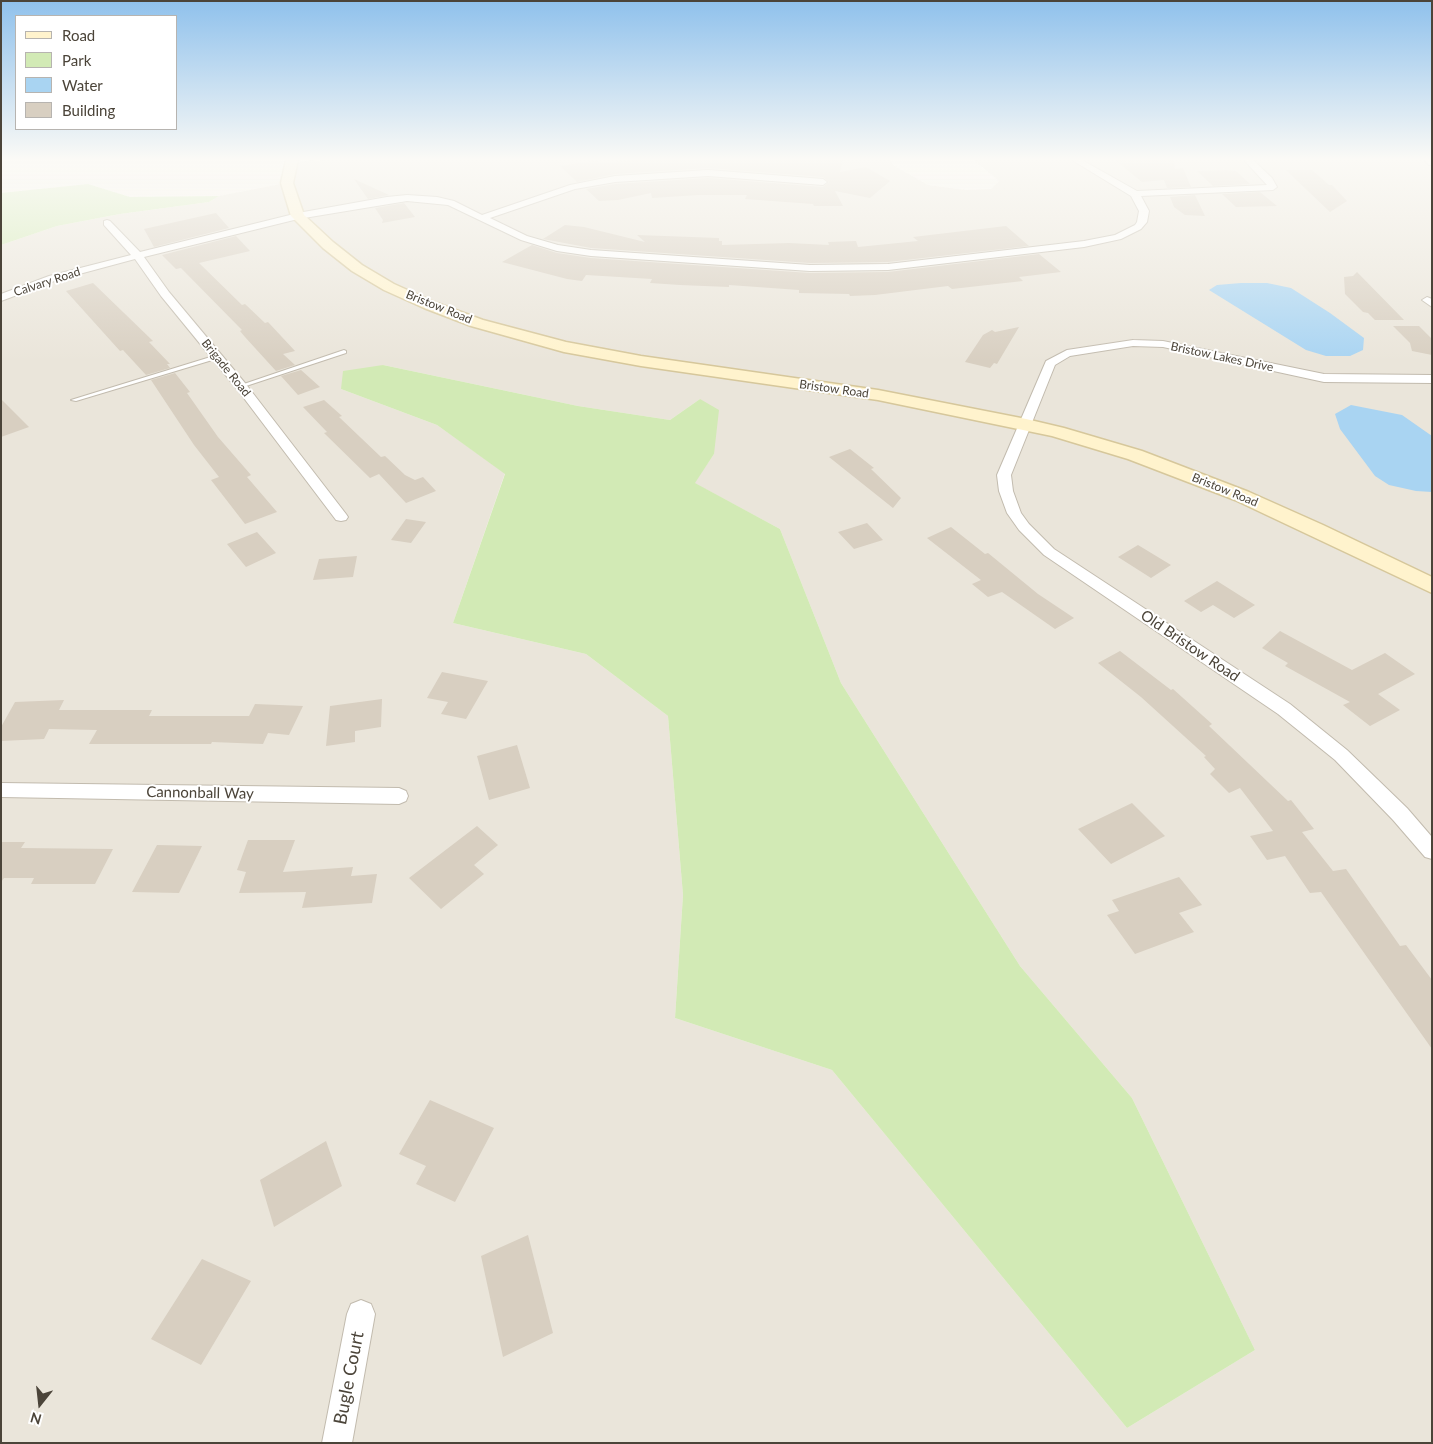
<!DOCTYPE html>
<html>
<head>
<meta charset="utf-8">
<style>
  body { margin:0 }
  #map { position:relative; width:1433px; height:1444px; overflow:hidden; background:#f6f3ec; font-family:Lato,sans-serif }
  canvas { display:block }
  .frame { position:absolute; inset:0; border:2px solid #4b4439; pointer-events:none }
  .legend { position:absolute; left:15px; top:15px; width:162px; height:115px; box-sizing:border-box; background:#fff; border:1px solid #b7b4b0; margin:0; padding:6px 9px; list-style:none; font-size:15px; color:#4b4439 }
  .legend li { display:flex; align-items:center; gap:10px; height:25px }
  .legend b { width:25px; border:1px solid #b7b4b0 }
  .north { position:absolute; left:15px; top:1379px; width:50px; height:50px; -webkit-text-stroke:4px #fff; paint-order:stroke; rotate:196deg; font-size:14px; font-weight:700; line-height:20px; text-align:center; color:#4b4439 }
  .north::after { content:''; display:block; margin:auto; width:18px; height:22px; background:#4b4439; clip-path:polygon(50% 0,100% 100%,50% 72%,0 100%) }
</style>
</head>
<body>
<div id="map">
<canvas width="1433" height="1444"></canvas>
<div class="frame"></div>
<ul class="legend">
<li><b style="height:6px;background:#fff3cd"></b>Road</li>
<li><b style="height:14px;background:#d2eab5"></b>Park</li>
<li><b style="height:14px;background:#a9d4f2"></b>Water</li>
<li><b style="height:14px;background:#d8cfc1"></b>Building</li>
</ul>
<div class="north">N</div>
</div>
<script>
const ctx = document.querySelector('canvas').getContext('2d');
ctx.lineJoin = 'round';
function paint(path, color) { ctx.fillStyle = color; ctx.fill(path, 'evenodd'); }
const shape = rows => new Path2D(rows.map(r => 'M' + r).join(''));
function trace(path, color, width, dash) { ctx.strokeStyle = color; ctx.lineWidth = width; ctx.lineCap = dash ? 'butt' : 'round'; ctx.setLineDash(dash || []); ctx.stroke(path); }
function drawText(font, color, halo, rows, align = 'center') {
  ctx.font = font + ' Lato,sans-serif'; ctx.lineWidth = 4; ctx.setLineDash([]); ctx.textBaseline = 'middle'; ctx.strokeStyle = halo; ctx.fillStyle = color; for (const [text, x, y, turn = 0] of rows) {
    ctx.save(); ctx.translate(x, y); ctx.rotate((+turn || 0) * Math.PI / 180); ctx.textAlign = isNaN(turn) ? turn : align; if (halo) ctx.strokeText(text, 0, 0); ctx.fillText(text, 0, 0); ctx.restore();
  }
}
const residential = shape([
  [326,160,890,160,893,165,928,185,966,190,991,189,999,181,974,160,1432,160,1432,1443,1,1443,1,245,57,226,120,214,209,202,219,196,286,183,291,162],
  [383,365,578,406,670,420,700,399,714,454,694,483,780,529,841,683,1020,966,1132,1098,1255,1350,1127,1428,832,1070,675,1018,683,895,668,716,586,654,453,623,505,473,437,425,341,389]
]);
const green = shape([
  [88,184,130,197,219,196,209,202,120,214,57,226,1,245,1,193],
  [383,365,578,406,670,420,700,399,719,410,714,454,695,483,780,529,841,683,1020,966,1132,1098,1255,1350,1127,1428,832,1070,675,1018,683,895,668,716,586,654,453,623,505,474,437,425,341,389,343,371]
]);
const water = shape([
  [1241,283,1267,283,1291,288,1330,313,1364,338,1363,350,1350,356,1326,356,1306,350,1209,290,1217,285],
  [1351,405,1402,415,1432,436,1432,492,1416,491,1389,485,1375,476,1340,429,1335,414]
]);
const building = shape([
  [637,160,843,160,840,172,866,167,890,181,870,198,835,191,843,206,814,206,813,204,745,199,747,195,699,195,652,198,651,193,618,200,599,201,586,189,615,184,708,178,823,187,829,182,823,177,708,168,615,174,577,182,560,166,592,161,598,161,600,163],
  [1115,160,1174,160,1175,169,1183,168,1191,187,1167,188,1164,180,1142,182],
  [1226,170,1236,171,1250,184,1213,186,1197,171],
  [1286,170,1312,170,1329,185,1332,185,1347,201,1330,212],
  [354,179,389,195,368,199],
  [1260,192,1277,206,1236,207,1222,194],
  [1195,195,1205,216,1185,215,1174,207,1170,197],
  [404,203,415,217,382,223,383,220,375,208],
  [216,213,229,228,154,247,144,229],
  [565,225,584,227,645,242,637,235,719,238,719,241,722,241,722,245,789,243,829,245,828,242,856,241,858,247,918,241,913,237,1006,226,1029,246,888,262,810,263,591,248,543,239],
  [236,236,250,251,199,263,242,305,245,304,265,323,268,322,295,351,283,354,295,365,276,371,245,337,240,331,242,330,181,268,176,269,162,255],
  [532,245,557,253,591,258,810,273,888,272,1039,254,1061,272,1019,277,1023,281,952,289,948,286,875,295,850,296,849,294,799,293,799,290,729,285,729,287,680,285,650,283,652,279,586,275,582,281,567,279,502,262],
  [1357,272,1404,320,1375,320,1368,313,1363,312,1345,294,1344,277,1353,276],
  [93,283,153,341,149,342,170,364,167,364,170,368,146,375,123,350,120,351,66,291],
  [1393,326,1419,326,1432,339,1432,355,1412,351,1410,343],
  [1019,327,997,364,994,363,990,368,965,362,983,335,992,330,995,332],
  [301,370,320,387,298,395,281,376],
  [175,373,190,392,187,393,218,437,251,475,247,477,277,512,245,524,211,480,219,477,194,445,151,380],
  [1,399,29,427,1,437],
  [324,400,342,416,339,417,381,457,385,456,405,475,415,480,423,477,436,491,406,503,379,474,370,478,324,433,327,432,303,407],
  [850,449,874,468,871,469,901,498,893,508,829,457],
  [406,519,426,522,411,543,391,540],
  [867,523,883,540,854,549,838,532],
  [951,527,985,554,988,553,1038,594,1074,618,1055,629,1002,592,988,597,972,584,981,580,927,538],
  [257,532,276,553,246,567,227,544],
  [1138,545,1171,565,1151,578,1118,557],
  [357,556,353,577,313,580,319,559],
  [1217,581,1255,605,1234,618,1213,605,1201,612,1184,601],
  [1280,631,1352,670,1385,653,1415,674,1378,694,1400,710,1370,726,1343,705,1350,702,1285,666,1288,663,1262,648],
  [1120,651,1171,690,1173,689,1212,724,1209,726,1288,801,1291,800,1314,829,1302,832,1333,871,1346,869,1400,946,1406,945,1432,980,1432,1049,1321,892,1310,893,1285,856,1267,860,1250,836,1273,831,1240,788,1229,793,1210,774,1215,769,1204,757,1206,756,1141,697,1098,663],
  [442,672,488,681,466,719,441,714,448,702,427,698],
  [382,699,381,727,355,731,355,742,326,746,330,706],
  [64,700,59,710,152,710,149,716,249,716,255,704,303,706,289,735,268,733,263,744,212,742,211,744,89,744,97,730,49,729,44,739,1,741,1,727,15,702],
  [517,745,530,788,489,800,477,756],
  [1132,803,1165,836,1111,864,1078,829],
  [477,826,498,845,474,865,484,874,441,909,409,878],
  [248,840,295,840,283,872,353,867,351,876,377,874,372,903,302,908,306,892,239,893,246,872,237,870],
  [1,842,25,842,21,848,113,849,95,884,31,884,34,878,4,878,1,882],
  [157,845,202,846,179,893,132,892],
  [1179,877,1202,905,1179,913,1194,932,1135,954,1107,915,1119,911,1112,900],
  [430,1100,494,1128,455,1202,416,1184,426,1166,399,1154],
  [326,1141,342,1186,274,1227,260,1180],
  [528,1235,553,1333,503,1357,481,1256],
  [202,1259,251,1281,201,1365,151,1339]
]);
const lane = shape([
  [344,350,346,351,346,353,243,387,238,386,344,350],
  [217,355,220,357,219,358,76,401,71,400,217,355]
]);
const street = shape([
  [1072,160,1082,160,1137,191,1267,185,1244,160,1253,160,1272,178,1277,187,1273,190,1141,196,1149,211,1147,222,1141,229,1121,239,1084,247,888,270,810,271,591,256,557,251,521,240,448,205,407,201,298,219,144,257,169,292,245,383,346,514,348,517,346,520,341,521,336,520,237,389,161,296,135,259,57,280,1,301,1,294,49,276,131,255,104,225,104,221,107,220,110,221,140,252,298,213,387,197,407,195,437,197,454,201,482,215,570,185,615,176,708,170,823,179,827,182,823,185,708,176,615,182,575,189,490,218,527,236,558,245,591,250,810,265,888,264,1084,241,1115,235,1135,225,1137,222,1139,211,1131,196,1072,160],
  [1424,160,1432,160,1432,165,1429,165,1424,160],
  [1427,297,1432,299,1432,307,1422,300,1427,297],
  [1133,340,1163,341,1324,374,1432,375,1432,383,1324,382,1163,347,1133,346,1070,356,1055,365,1011,475,1013,491,1021,513,1029,524,1054,549,1290,704,1347,750,1407,808,1432,837,1432,859,1425,857,1393,820,1335,760,1278,714,1044,555,1019,530,1007,513,999,491,997,475,1046,361,1067,350,1133,340],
  [1,783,399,788,406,791,408,796,406,801,399,804,1,797,1,783],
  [361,1300,371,1304,375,1314,352,1443,322,1443,347,1314,351,1304,361,1300]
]);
const secondary = shape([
  [286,160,298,160,293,183,304,215,333,242,362,265,394,284,434,302,483,320,566,342,641,356,878,390,1026,419,1064,428,1142,451,1249,492,1323,525,1432,577,1432,593,1235,500,1128,459,1052,436,878,400,641,366,564,352,471,326,424,308,384,290,352,271,323,248,291,216,281,183,286,160]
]);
const farStreetnames = [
  ["Calvary Road",47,282,-18],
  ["Bristow Road",439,307,22],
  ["Bristow Lakes Drive",1222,357,12],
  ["Brigade Road",226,368,51],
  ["Bristow Road",834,389,8],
  ["Bristow Road",1225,490,22]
];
const streetNames = [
  ["Old Bristow Road",1190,646,34],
  ["Cannonball Way",200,793,1]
];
const nearStreetnames = [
  ["Bugle Court",349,1378,-79]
];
paint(residential, '#eae5da');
paint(green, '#d2eab5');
paint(water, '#a9d4f2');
paint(building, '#d8cfc1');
trace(lane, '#c2bbae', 2);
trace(street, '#c2bbae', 2);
trace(secondary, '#d6c79b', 3);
paint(lane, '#fff');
paint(street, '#fff');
paint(secondary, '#fff3cd');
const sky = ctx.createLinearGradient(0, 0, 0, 362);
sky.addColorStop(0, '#8fc1ec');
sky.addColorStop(0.44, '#fbfaf6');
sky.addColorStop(1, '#fbfaf600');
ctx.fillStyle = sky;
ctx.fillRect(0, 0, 1433, 362);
drawText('12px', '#4b4439', '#fff', farStreetnames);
drawText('15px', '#4b4439', '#fff', streetNames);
drawText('18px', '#4b4439', '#fff', nearStreetnames);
</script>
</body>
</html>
